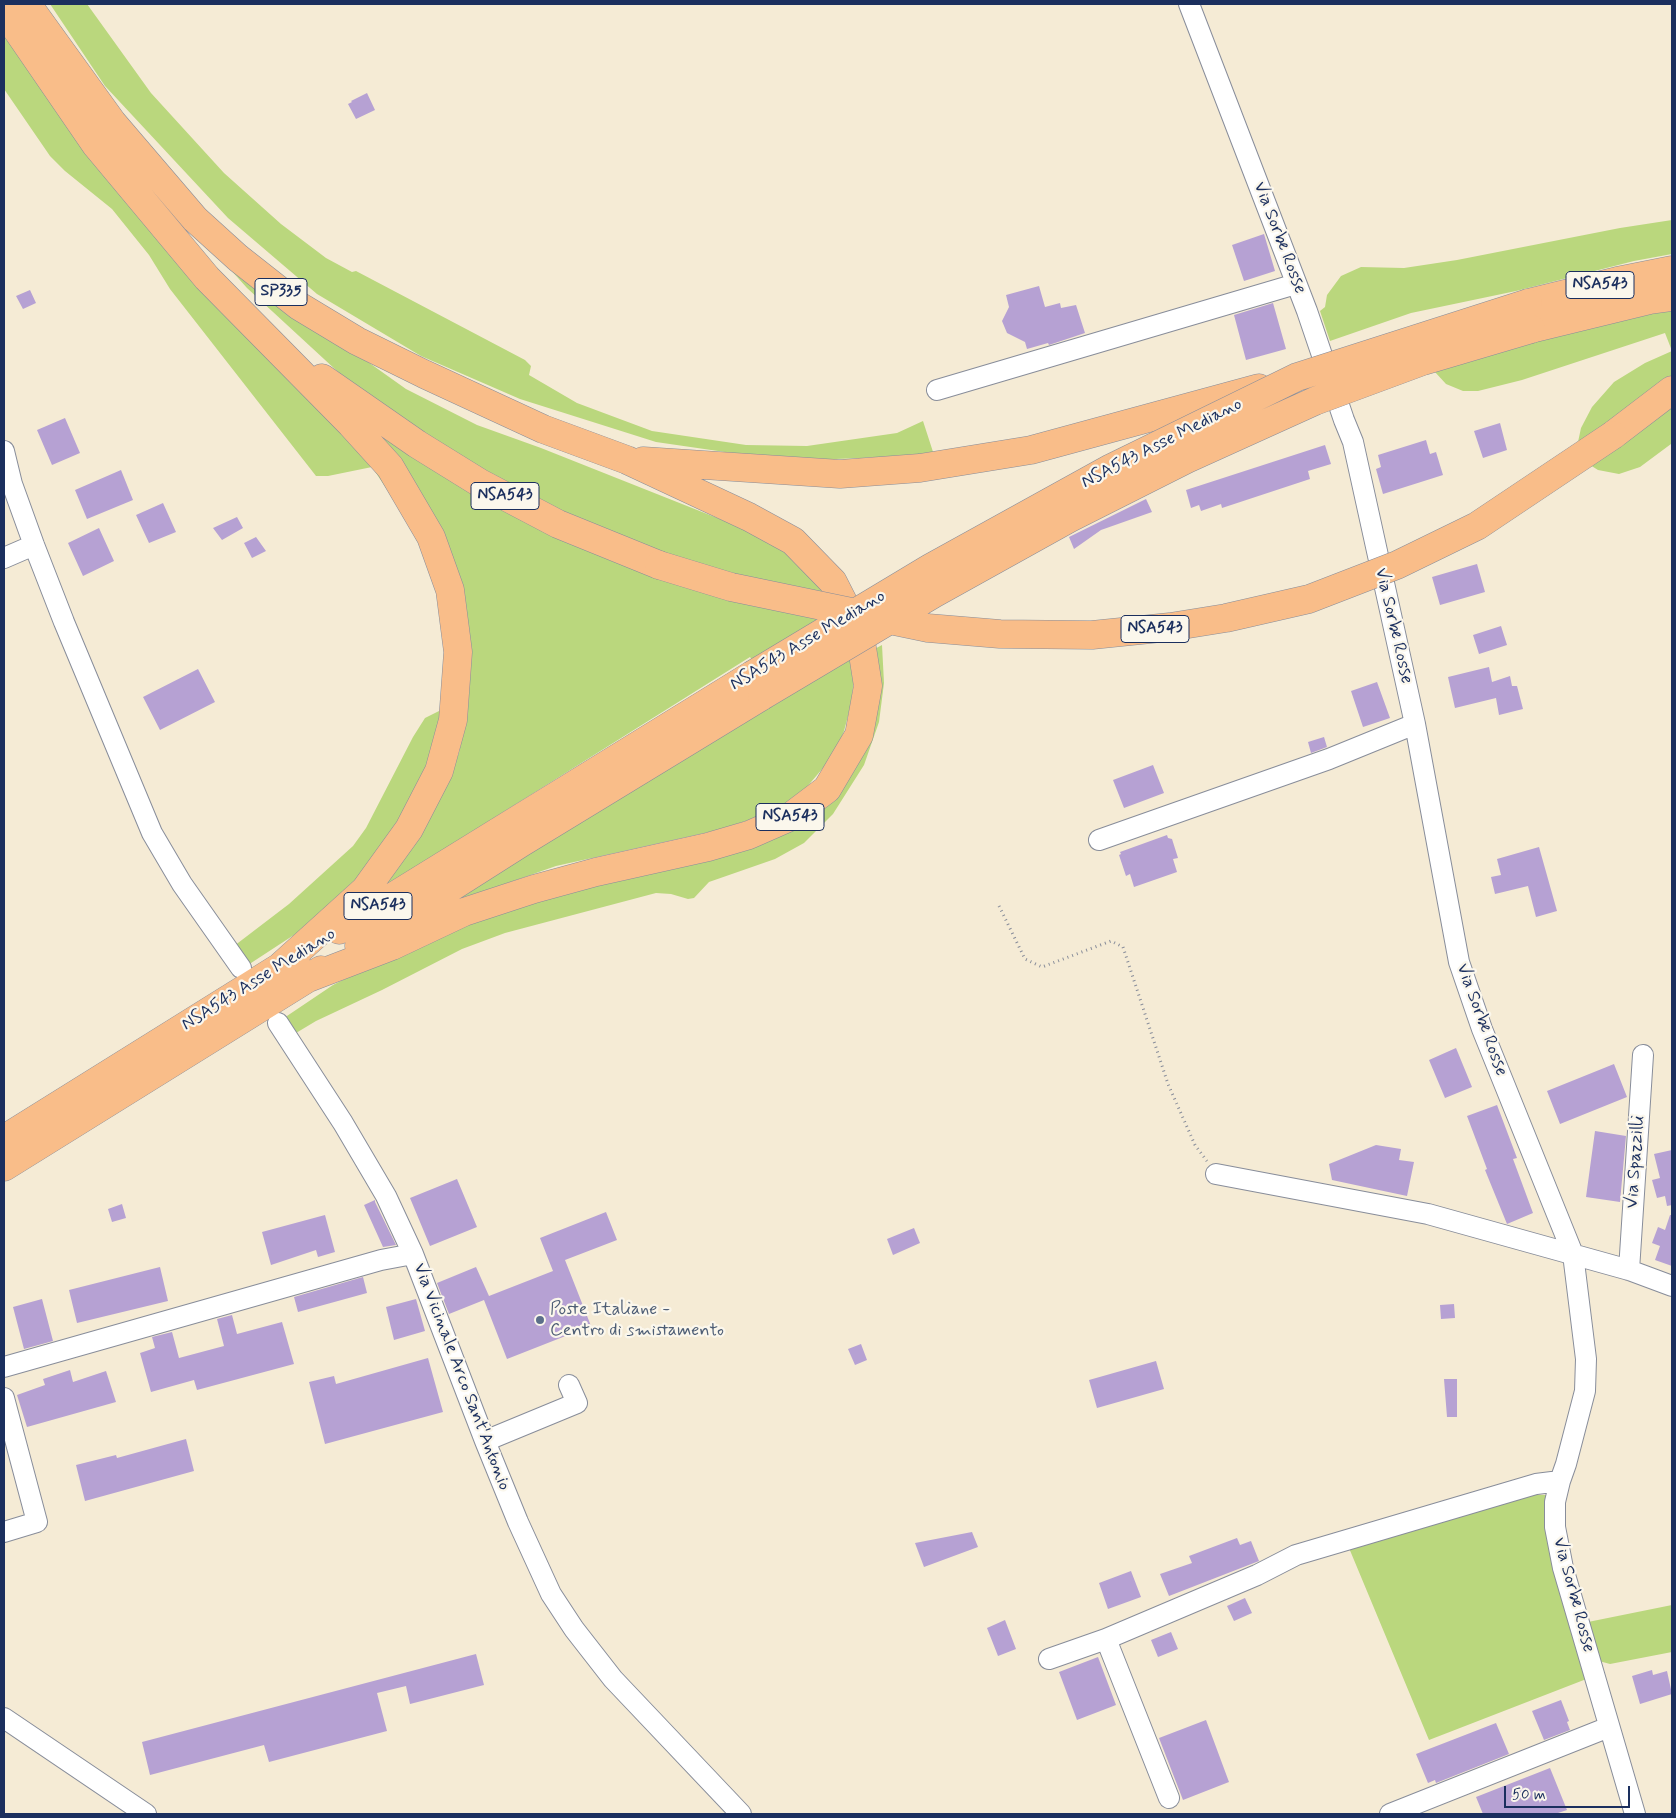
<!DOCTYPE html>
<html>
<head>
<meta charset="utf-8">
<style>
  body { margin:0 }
  #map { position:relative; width:1676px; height:1818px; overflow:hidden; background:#f5ebd5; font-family:Mynerve,sans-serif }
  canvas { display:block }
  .frame { position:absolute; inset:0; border:5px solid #1b2f5e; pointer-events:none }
  .scale { position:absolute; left:1504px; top:1786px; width:126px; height:22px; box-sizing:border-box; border:2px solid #1b2f5e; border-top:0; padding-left:6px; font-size:15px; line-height:18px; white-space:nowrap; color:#1b2f5e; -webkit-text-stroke:4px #fbf7ec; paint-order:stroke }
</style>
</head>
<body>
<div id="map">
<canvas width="1676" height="1818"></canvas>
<div class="frame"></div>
<div class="scale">50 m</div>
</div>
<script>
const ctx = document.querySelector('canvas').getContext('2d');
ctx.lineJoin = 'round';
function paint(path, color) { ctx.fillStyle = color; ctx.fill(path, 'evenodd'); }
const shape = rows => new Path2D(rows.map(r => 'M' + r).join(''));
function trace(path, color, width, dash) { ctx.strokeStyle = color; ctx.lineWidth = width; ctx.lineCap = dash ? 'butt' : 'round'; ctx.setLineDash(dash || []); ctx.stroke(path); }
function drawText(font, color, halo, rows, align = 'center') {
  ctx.font = font + ' Mynerve,sans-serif'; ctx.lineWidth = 4.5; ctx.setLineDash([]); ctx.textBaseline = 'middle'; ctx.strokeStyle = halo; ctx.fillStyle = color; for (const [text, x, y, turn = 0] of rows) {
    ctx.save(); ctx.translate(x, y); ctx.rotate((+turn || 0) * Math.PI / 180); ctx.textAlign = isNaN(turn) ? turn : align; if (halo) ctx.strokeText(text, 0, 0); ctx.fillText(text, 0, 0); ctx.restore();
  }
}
const green = shape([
  [50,4,87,4,151,93,224,173,281,224,326,258,352,272,356,271,525,360,531,366,529,375,577,403,652,431,746,445,807,446,897,433,923,421,934,455,787,461,656,442,520,399,421,356,317,294,228,218,105,86],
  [4,22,366,457,404,420,350,383,247,288,154,184,330,335,406,389,477,425,541,448,745,529,786,551,813,577,833,604,855,659,852,701,844,731,834,755,806,788,774,812,718,830,556,866,502,885,453,905,451,900,781,701,750,657,384,887,378,888,442,791,459,753,466,711,431,760,394,834,370,866,300,931,248,965,234,946,289,904,353,846,366,828,413,737,425,718,443,709,447,658,438,596,425,556,400,509,372,467,328,476,316,476,170,289,149,255,112,209,65,171,50,156,4,89],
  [1672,220,1672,254,1634,261,1516,291,1411,313,1330,341,1320,311,1325,307,1327,295,1341,276,1361,267,1404,268,1457,260,1620,228],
  [1672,303,1672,351,1665,333,1522,380,1478,391,1463,391,1446,384,1435,372,1460,363],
  [1672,351,1672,382,1578,442,1581,428,1592,407,1614,382,1645,363],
  [1672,402,1671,444,1640,467,1619,474,1598,470,1590,465],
  [882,645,884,683,879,722,864,765,833,814,804,843,775,859,709,882,694,898,688,899,671,894,656,893,505,933,462,949,382,990,316,1021,291,1036,281,1020,333,985,390,956,456,925,829,795,871,651],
  [1530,1495,1548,1495,1589,1678,1429,1740,1349,1548],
  [1672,1605,1672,1652,1610,1664,1599,1661,1588,1622]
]);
const building = shape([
  [367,93,375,110,356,119,348,104,352,102,351,101],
  [1264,234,1275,271,1244,281,1232,245],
  [1039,286,1045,307,1060,303,1061,308,1076,305,1085,333,1049,345,1048,343,1027,349,1025,342,1007,333,1002,321,1009,307,1006,295],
  [30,290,36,303,23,309,16,296],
  [1273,303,1286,349,1246,360,1234,315],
  [65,418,80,453,52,465,37,430],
  [1500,423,1507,450,1483,458,1474,431],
  [1426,440,1430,454,1436,452,1443,475,1383,494,1376,469,1381,467,1378,455],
  [1325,445,1331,464,1308,471,1310,479,1222,508,1221,504,1201,511,1199,505,1191,508,1186,490],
  [121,470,133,500,87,519,75,490],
  [1146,499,1152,512,1101,530,1074,549,1069,537],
  [163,503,176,532,149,543,136,515],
  [237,517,243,528,222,540,213,528],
  [99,528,114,561,83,576,68,543],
  [256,537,266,551,252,558,244,543],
  [1477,564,1485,592,1440,605,1432,577],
  [1501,626,1507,645,1479,654,1473,635],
  [1489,667,1492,682,1510,676,1512,686,1517,686,1523,709,1499,715,1496,698,1455,708,1448,677],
  [198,669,215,702,160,730,143,697],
  [1377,682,1390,718,1363,727,1351,691],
  [1324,737,1327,747,1311,753,1308,742],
  [1153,765,1164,793,1124,808,1113,780],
  [1167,835,1168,838,1172,839,1178,858,1173,859,1177,872,1134,887,1130,874,1126,876,1119,855,1121,854,1120,852],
  [1539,847,1557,911,1536,917,1528,886,1495,894,1491,877,1501,875,1497,859],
  [1456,1048,1472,1087,1445,1098,1429,1060],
  [1614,1064,1627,1097,1560,1124,1547,1091],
  [1497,1105,1517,1158,1513,1159,1533,1213,1507,1224,1485,1170,1487,1169,1467,1116],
  [1595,1131,1626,1136,1620,1202,1586,1197],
  [1376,1145,1401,1149,1399,1160,1414,1162,1407,1196,1332,1180,1329,1164],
  [1672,1150,1672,1205,1667,1206,1665,1196,1657,1198,1652,1180,1660,1178,1654,1154],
  [457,1179,477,1227,430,1246,410,1198],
  [375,1200,375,1202,396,1245,383,1247,364,1205],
  [122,1204,126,1218,112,1222,108,1209],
  [606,1212,617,1240,565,1260,591,1326,507,1359,484,1300,449,1314,437,1283,476,1267,489,1296,553,1271,540,1238],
  [325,1215,335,1252,318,1257,316,1250,271,1265,262,1232],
  [1670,1215,1672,1215,1672,1266,1655,1260,1660,1246,1652,1243,1658,1227,1665,1230],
  [914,1228,920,1243,893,1255,887,1239],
  [160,1267,168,1301,77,1323,69,1290],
  [363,1277,367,1293,298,1312,294,1297],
  [42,1299,53,1341,24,1349,13,1307],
  [416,1299,425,1331,394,1340,386,1307],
  [1454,1304,1455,1318,1441,1319,1440,1305],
  [232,1315,237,1334,282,1322,294,1364,197,1390,194,1380,151,1392,140,1353,155,1348,152,1337,172,1332,179,1358,224,1346,217,1319],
  [861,1344,867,1360,855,1365,848,1349],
  [428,1358,443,1412,325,1444,309,1382,334,1376,336,1384],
  [1156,1361,1164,1389,1097,1408,1089,1380],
  [70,1370,73,1382,106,1371,116,1402,27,1427,17,1395,45,1385,43,1379],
  [1444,1379,1457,1379,1457,1417,1447,1417],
  [186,1439,194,1471,85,1501,76,1465,116,1455,117,1458],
  [972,1532,978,1547,924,1567,915,1543],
  [1237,1538,1240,1545,1251,1541,1259,1561,1169,1596,1160,1574,1192,1563,1189,1556],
  [1131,1571,1141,1597,1108,1609,1099,1583],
  [1245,1598,1252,1613,1234,1621,1227,1606],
  [1005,1620,1016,1649,998,1656,987,1628],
  [1171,1632,1178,1649,1158,1657,1151,1640],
  [476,1654,484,1685,410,1704,406,1686,377,1693,387,1731,269,1762,264,1745,150,1775,142,1742],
  [1098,1657,1116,1705,1077,1720,1059,1672],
  [1652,1670,1653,1675,1667,1671,1672,1694,1640,1704,1632,1676],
  [1561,1700,1569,1721,1567,1722,1570,1730,1544,1740,1532,1711],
  [1206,1720,1229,1782,1183,1800,1159,1738],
  [1496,1723,1509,1754,1436,1783,1435,1780,1428,1783,1416,1754],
  [1550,1768,1567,1810,1555,1814,1483,1814,1476,1797]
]);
const path = shape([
  [999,906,1025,959,1042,967,1111,941,1123,947,1168,1084,1195,1145,1207,1161]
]);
const minor = shape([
  [1189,4,1307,311,1344,420,1353,442,1415,724,1459,962,1482,1029,1573,1254,1586,1359,1585,1391,1566,1464,1560,1481,1555,1502,1555,1527,1563,1568,1635,1814],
  [937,390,1296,284],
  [4,451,12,484,34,545,64,622,152,833,182,884,241,968],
  [4,558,34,545],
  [1099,840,1329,759,1415,724],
  [278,1023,343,1123,386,1196,413,1254],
  [1216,1174,1428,1214,1629,1270,1672,1286],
  [1629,1270,1643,1055],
  [4,1367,381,1260,413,1254,485,1441,518,1522,551,1594,574,1629,613,1679,741,1814],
  [4,1398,37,1522,4,1532],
  [485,1441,577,1403,569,1385],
  [1106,1639,1169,1798],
  [1049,1659,1106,1639,1257,1575,1296,1555,1536,1484,1560,1481],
  [4,1718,146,1814],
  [1390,1814,1609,1727]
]);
const highway = shape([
  [27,4,112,122,195,219,238,258,299,306,357,341,424,374,543,429,627,460,749,517,793,541,833,582,860,635,868,686,859,735,827,789,790,817,749,835,708,847,596,872,534,889,464,912,392,946,306,979],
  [4,11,96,145,207,278,351,424,390,467,431,537,450,590,458,652,453,720,439,771,409,829,365,890,281,966],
  [1528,303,1617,281,1672,270],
  [1531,329,1650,300,1672,297],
  [322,378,417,444,480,483,558,524,659,565],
  [1613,435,1672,390],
  [643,461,840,474,920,468,1031,450,1259,388],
  [339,930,752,675],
  [359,946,521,843,762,696],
  [4,1139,296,957],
  [4,1167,321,970]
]);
const highwayBridge = shape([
  [659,565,731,587,928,628,1000,634,1092,635,1170,627,1226,618,1309,599,1397,565,1477,526,1613,435],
  [752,675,930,568,1111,468,1297,377,1528,303],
  [762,696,935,593,1070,518,1187,459,1315,401,1423,361,1531,329]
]);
const markers = [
  [540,1320,5,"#5c6f8a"]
];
const shields = [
  [1600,285,68],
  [281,292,52],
  [505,496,68],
  [1155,629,68],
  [790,817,68],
  [378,906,68]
];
const shieldNames = [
  ["NSA543",1600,285],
  ["SP335",281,292],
  ["NSA543",505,496],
  ["NSA543",1155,629],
  ["NSA543",790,817],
  ["NSA543",378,906]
];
const streetNames = [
  ["Via Sorbe Rosse",1279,238,69],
  ["NSA543 Asse Mediano",1162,444,-27],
  ["Via Sorbe Rosse",1393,626,77],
  ["NSA543 Asse Mediano",808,641,-31],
  ["NSA543 Asse Mediano",259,980,-32],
  ["Via Sorbe Rosse",1481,1020,70],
  ["Via Spazzilli",1636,1162,-86],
  ["Via Vicinale Arco Sant'Antonio",461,1377,69],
  ["Via Sorbe Rosse",1573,1595,75]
];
const serviceNames = [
  ["Poste Italiane -",550,1310],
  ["Centro di smistamento",550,1331]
];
paint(green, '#bad77d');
paint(building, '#b6a1d3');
trace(minor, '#888d9a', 22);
trace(highway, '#888d9a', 29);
trace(path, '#888d9a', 3, [1, 4]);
trace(minor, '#fff', 20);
trace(highway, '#f9bd89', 28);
trace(highwayBridge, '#888d9a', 29, []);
trace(highwayBridge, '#f9bd89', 28);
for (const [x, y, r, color] of markers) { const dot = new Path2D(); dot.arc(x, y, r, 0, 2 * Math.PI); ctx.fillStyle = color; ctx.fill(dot); trace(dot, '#fbf7ec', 2); }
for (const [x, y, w] of shields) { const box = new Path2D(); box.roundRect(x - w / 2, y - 13.5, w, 27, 4); ctx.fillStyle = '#fbf7ec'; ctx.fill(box); trace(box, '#1b2f5e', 1); }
drawText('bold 16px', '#1b2f5e', null, shieldNames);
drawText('18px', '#1b2f5e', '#fbf7ec', streetNames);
drawText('18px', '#4e5e75', '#fbf7ec', serviceNames, 'left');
</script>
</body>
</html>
